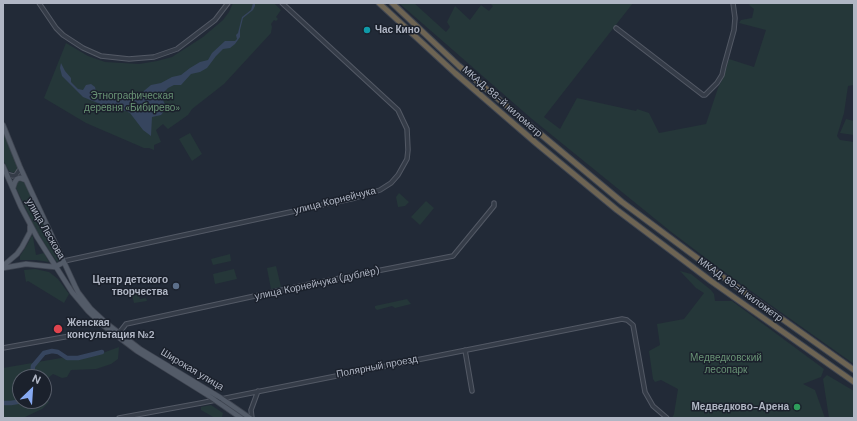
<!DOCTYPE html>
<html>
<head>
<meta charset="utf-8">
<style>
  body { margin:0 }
  #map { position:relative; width:857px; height:421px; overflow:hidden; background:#222a37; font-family:"DM Sans",sans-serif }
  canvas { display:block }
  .frame { position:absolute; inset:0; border:4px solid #b0b6c4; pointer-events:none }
  .north { position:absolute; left:12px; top:369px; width:40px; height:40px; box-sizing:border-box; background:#1b212c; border:1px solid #575d69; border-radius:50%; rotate:25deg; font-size:11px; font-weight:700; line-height:16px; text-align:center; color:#b0b6c4 }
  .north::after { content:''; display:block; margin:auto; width:14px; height:18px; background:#87aaf2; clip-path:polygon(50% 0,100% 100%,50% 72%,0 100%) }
</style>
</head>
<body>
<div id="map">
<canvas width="857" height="421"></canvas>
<div class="frame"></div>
<div class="north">N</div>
</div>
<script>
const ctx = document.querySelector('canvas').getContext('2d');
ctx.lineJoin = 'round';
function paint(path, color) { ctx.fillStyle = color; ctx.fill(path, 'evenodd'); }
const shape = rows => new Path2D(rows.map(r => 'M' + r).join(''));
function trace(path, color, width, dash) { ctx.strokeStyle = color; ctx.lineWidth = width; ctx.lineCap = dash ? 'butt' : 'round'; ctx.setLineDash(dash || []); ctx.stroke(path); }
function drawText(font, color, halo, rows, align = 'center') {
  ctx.font = font + ' "DM Sans",sans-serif'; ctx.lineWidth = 3; ctx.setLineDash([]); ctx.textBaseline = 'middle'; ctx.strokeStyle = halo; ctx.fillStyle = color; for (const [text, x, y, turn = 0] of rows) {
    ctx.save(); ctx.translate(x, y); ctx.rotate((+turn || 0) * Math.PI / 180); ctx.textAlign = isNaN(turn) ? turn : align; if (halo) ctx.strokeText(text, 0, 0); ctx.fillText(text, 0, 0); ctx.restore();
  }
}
const green = shape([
  [233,3,274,3,281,10,276,17,278,19,276,21,274,20,271,24,272,27,271,33,224,84,192,109,188,115,168,129,163,124,156,130,161,142,154,145,154,150,149,148,144,148,86,123,44,98,66,43,88,56,105,62,139,64,157,61,172,57,203,37,223,20,229,12],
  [399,3,414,3,446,32,450,27,447,22,455,6,470,20,481,5,489,11,493,6,490,3,633,3,544,117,560,129,577,98,636,111,637,109,649,113,659,133,706,124,718,88,723,78,729,59,754,67,766,30,739,23,741,20,752,18,754,9,749,5,751,3,854,3,854,85,848,86,844,113,837,136,840,140,854,142,854,364,727,274,670,231,532,119],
  [846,119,854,121,854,135,840,133],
  [3,132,18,166,17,170,13,173,9,171,3,160],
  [190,133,202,154,192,161,179,139],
  [20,179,26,181,61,260,57,262,38,234,15,186,15,184],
  [399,193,409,202,405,206,398,207,396,197],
  [426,201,434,208,420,225,411,217],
  [32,235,33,237,36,255,44,253,49,262,36,260,20,260,20,256,27,245],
  [230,254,231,261,213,265,211,259],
  [276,266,281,287,271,289,267,268],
  [35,269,49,272,58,279,69,294,64,303,28,281,26,282,24,270],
  [234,269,237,279,215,284,213,274],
  [680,271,691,274,711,290,714,294,715,301,732,301,824,369,821,377,803,384,815,390,825,418,672,418,674,414,678,389,661,380,655,382,653,379,649,351,660,345,657,324,684,319,704,293,696,288],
  [137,290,140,299,146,298,147,301,134,303,131,291],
  [407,299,411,304,395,308,392,306,377,310,375,308,375,306],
  [119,347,118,359,111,364,96,369,71,370,67,377,62,378,53,374,47,379,44,388,44,377,20,377,20,401,44,401,44,398,49,402,42,409,23,418,3,418,3,368,61,358,80,359,100,354],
  [827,375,854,391,854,418,829,418,823,379],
  [211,405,223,413,222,417,215,418,201,410,201,407]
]);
const water = shape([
  [253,3,255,3,255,6,253,10,243,18,240,30,240,37,235,44,230,48,223,49,216,56,207,68,200,72,191,74,181,85,174,85,168,88,163,93,157,94,157,96,163,100,165,105,165,110,161,115,152,117,151,136,143,130,130,113,126,111,110,108,83,97,62,76,60,68,61,63,65,71,71,78,71,82,78,89,83,90,86,85,91,84,95,87,96,92,105,95,109,100,121,98,126,100,132,94,139,95,151,85,161,83,172,77,181,75,190,68,200,62,208,60,212,53,225,41,235,41,237,39,236,35,238,33,242,17,251,10]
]);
const river = shape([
  [32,377,33,366,44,353,52,351,58,352,67,358,78,358,102,352],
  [3,403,11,403,23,401]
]);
const minor = shape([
  [39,3,56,28,63,35,83,48,101,56,129,59,154,57,177,49,215,20,228,3],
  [616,28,703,95,705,95,717,83,722,75,724,66,734,30,735,18,733,3],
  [6,174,13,176,16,175,20,169],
  [64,261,355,198,380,190,391,183,398,175,407,159,408,150,407,129,398,110,282,3],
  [119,333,126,324,310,284,453,256,490,211,494,206,494,203],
  [3,348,81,334],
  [465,350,472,391],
  [119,418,201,403,622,319,627,320,633,325,645,392,653,406,667,418],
  [252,418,251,410,258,391]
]);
const major = shape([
  [3,125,20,167,75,286,78,292,91,309,106,323,140,349,221,398,250,418],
  [3,166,21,207,37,237,72,292,88,311,104,326,137,351,206,394,241,418],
  [13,188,15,182,17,179,20,178,26,180],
  [3,266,17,254,22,247,30,232,30,226],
  [3,268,26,264,55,267,64,262]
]);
const highway = shape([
  [379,3,455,73,536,143,617,210,711,281,854,382],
  [392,3,459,66,502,102,622,202,716,272,854,370]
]);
const markers = [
  [367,30,4,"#0f9aa8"],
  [176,286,4,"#5c6f8a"],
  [58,329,5,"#e0444e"],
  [797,407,4,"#2e9e5b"]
];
const poiNames = [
  ["Час Кино",375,30],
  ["Центр детского",168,280,"right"],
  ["творчества",168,292,"right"],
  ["Женская",67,323],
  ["консультация №2",67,335],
  ["Медведково-Арена",789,407,"right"]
];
const parkNames = [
  ["Этнографическая",132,96],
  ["деревня «Бибирево»",132,108],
  ["Медведковский",726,358],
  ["лесопарк",726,370]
];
const streetNames = [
  ["МКАД, 88-й километр",502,102,41],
  ["улица Корнейчука",335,201,-14],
  ["улица Лескова",45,229,60],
  ["улица Корнейчука (дублёр)",317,284,-12],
  ["МКАД, 89-й километр",740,290,36],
  ["Полярный проезд",377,367,-11],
  ["Широкая улица",192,370,31]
];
paint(green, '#253739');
paint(water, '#36455e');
trace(river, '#36455e', 4.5);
trace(minor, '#535965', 5.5);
trace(major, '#3f4551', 6);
trace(highway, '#404652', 7);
trace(minor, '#353c48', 3.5);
trace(major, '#535b68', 4.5);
trace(highway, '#6d6453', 5);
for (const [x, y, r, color] of markers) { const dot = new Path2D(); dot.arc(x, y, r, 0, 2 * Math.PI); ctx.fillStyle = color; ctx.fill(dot); trace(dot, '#1b212c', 1.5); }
drawText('bold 10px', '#b0b6c4', '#1b212c', poiNames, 'left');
drawText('10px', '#699375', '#1b212c', parkNames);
drawText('10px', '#b0b6c4', '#1b212c', streetNames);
</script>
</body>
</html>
